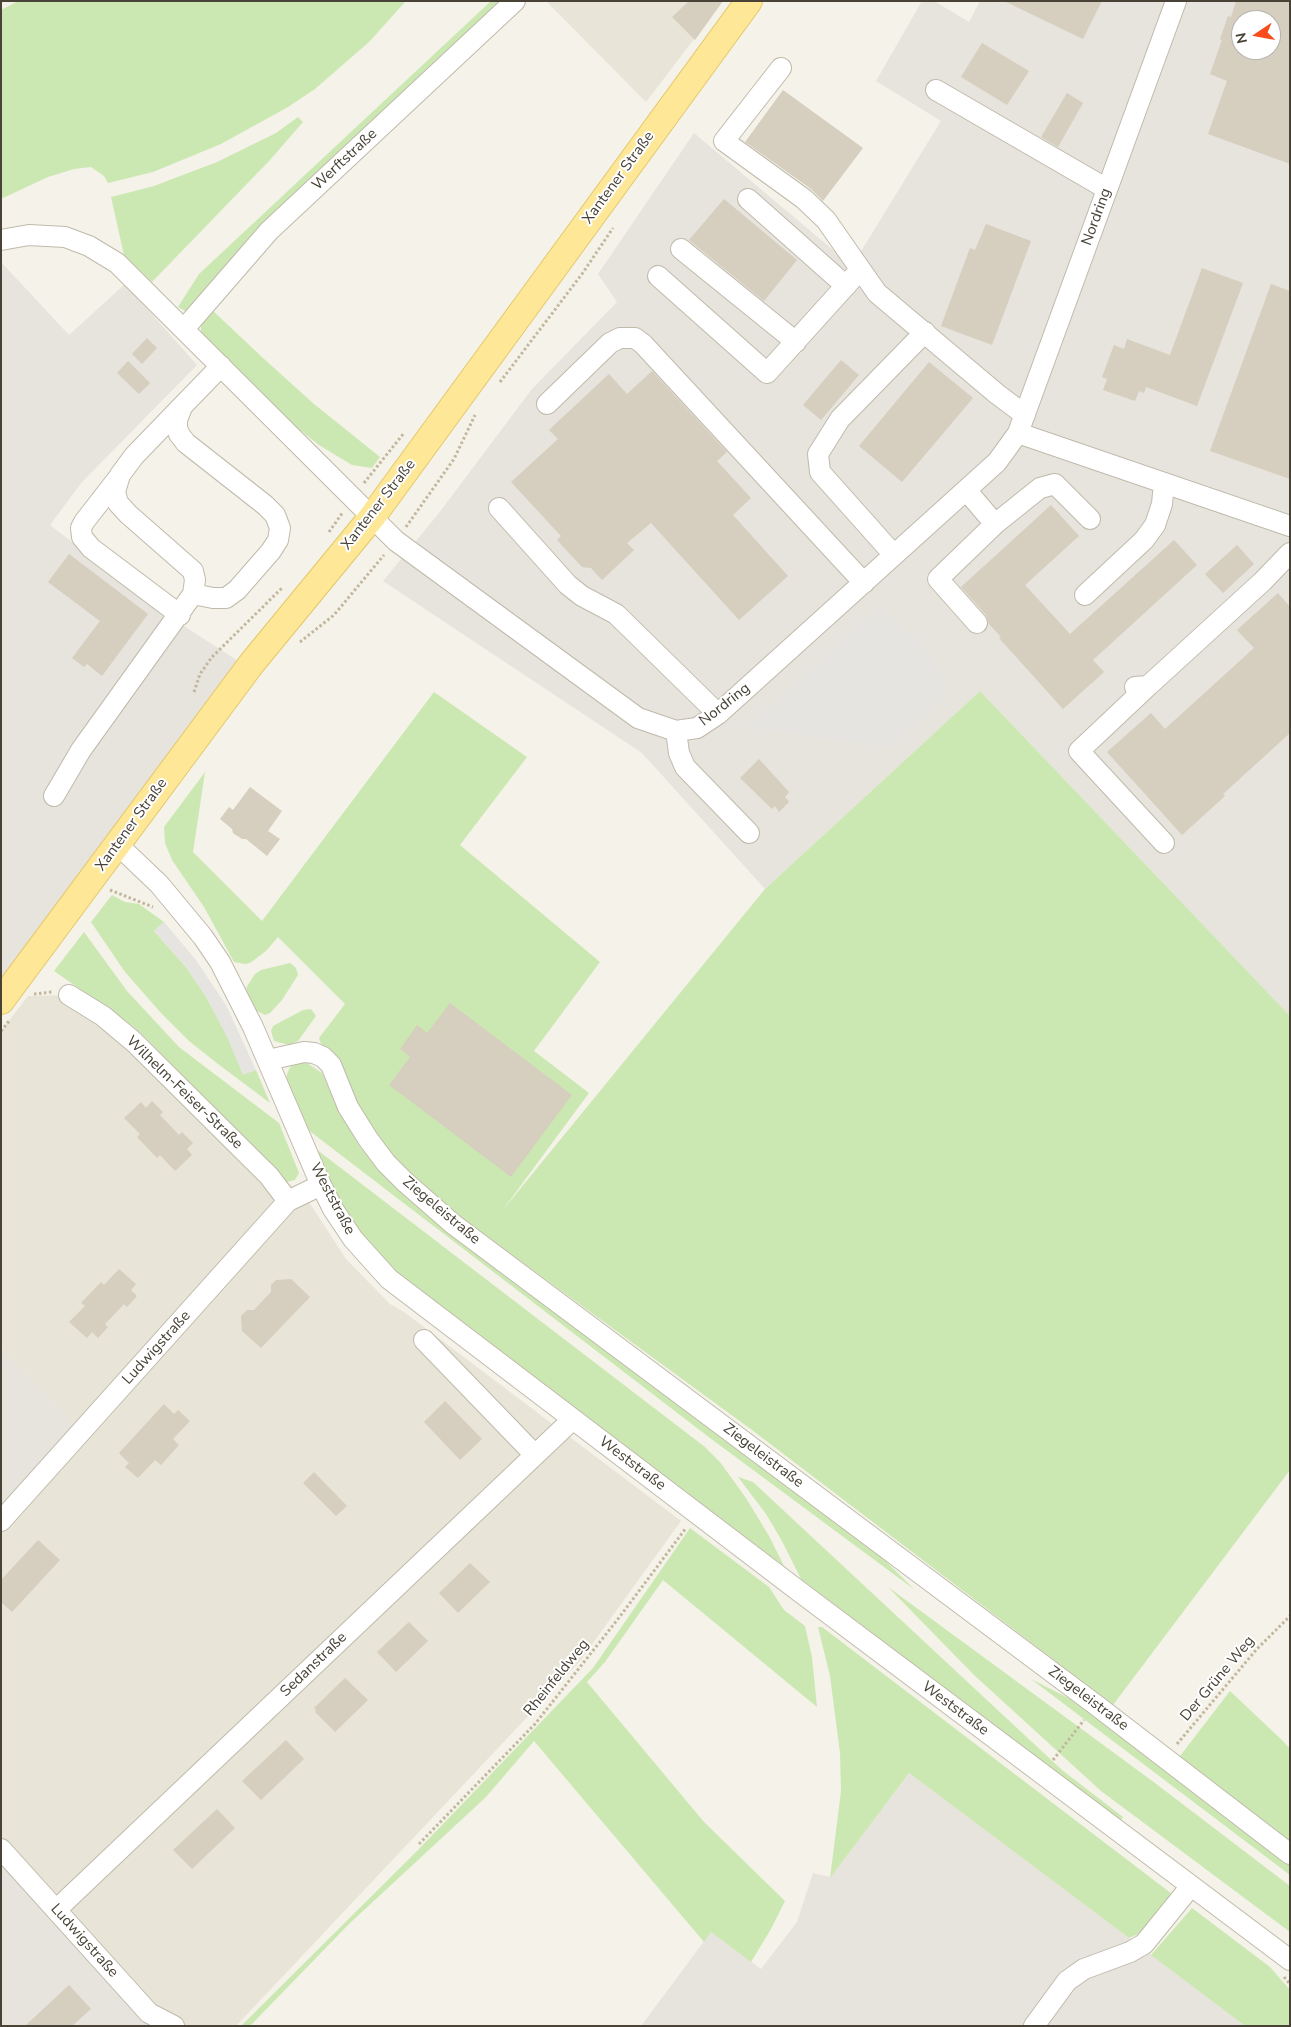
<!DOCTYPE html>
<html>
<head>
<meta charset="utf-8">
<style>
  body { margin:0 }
  #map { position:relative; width:1291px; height:2027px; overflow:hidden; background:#f4f2e9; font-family:"Nunito Sans",sans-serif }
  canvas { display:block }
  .frame { position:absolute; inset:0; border:2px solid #484237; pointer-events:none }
  .north { position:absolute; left:1231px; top:10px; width:50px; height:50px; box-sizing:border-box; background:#fff; border:1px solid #b6b3af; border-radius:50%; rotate:258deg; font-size:14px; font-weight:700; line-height:20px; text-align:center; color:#484237 }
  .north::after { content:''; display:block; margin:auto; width:18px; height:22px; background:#f94b1b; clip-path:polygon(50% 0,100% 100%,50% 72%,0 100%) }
</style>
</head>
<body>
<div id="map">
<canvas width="1291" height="2027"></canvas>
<div class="frame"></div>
<div class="north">N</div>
</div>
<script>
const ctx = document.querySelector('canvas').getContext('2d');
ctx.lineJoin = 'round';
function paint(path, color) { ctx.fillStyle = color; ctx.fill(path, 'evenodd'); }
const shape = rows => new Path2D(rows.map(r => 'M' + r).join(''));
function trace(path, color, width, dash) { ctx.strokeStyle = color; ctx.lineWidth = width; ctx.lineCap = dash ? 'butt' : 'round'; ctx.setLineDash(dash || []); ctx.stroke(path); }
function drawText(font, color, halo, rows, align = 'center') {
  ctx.font = font + ' "Nunito Sans",sans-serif'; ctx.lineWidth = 4; ctx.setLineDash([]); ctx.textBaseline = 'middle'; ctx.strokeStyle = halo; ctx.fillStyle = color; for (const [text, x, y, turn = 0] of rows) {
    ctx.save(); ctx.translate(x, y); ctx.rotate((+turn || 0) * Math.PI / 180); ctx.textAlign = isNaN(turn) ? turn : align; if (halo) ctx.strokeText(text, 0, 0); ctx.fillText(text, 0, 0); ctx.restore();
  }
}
const residential = shape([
  [546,1,723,1,646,102],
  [69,995,307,1199,346,1259,390,1304,404,1312,681,1521,580,1661,236,2026,161,2026,1,1847,1,1521,82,1431,1,1348,1,1031,28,996]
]);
const industrial = shape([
  [922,1,934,1,969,22,980,1,1290,1,1290,1016,980,691,765,889,642,753,383,581,439,513,532,389,617,302,598,274,694,133,852,266,941,121,876,81],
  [1241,20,1271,20,1271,50,1241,50],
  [1,262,69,335,125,284,197,365,82,482,50,525,167,615,238,661,1,978],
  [1,1348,82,1431,1,1521],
  [909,1773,1129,1938,1245,2026,641,2026,711,1932,761,1969,797,1922,813,1873,830,1877],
  [1,1847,161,2026,1,2026]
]);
const green = shape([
  [18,1,406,1,369,42,315,89,288,107,221,144,153,172,108,183,104,176,91,167,74,169,48,177,1,199,1,10],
  [491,1,502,1,187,312,178,307,199,274],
  [298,117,303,122,270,160,152,282,124,255,111,197,154,186,217,162,276,133],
  [211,309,263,358,314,404,380,457,372,468,352,465,319,445,286,419,206,340,201,331,201,324],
  [980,691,1290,1016,1290,1470,1113,1705,752,1430,456,1214,398,1167,360,1112,334,1054,321,1044,319,1038,345,1004,278,937,266,951,250,963,245,964,234,962,204,907,172,860,165,843,164,827,205,772,193,852,262,921,434,692,527,757,460,845,600,962,534,1051,589,1093,502,1211,765,889],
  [112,895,125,902,139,904,164,922,154,931,186,967,205,995,228,1037,243,1074,256,1070,270,1103,218,1064,189,1041,161,1013,125,972,91,922],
  [84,932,127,991,179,1047,279,1123,299,1173,295,1180,287,1182,145,1037,129,1023,54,971],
  [290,963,296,968,298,975,282,1000,270,1013,265,1015,255,1010,246,988,255,974,261,970],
  [311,1009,316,1016,298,1041,289,1045,274,1041,271,1031,273,1026,303,1010],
  [304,1061,322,1073,336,1105,360,1147,381,1172,412,1200,859,1535,915,1590,710,1438,307,1129,286,1081,287,1074,290,1067,296,1063],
  [316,1149,705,1447,720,1462,746,1498,769,1536,784,1566,406,1283,375,1253,341,1206],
  [738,1477,753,1482,1062,1770,1123,1817,1120,1822,801,1579,782,1541,766,1514],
  [690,1528,769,1587,784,1610,805,1626,812,1657,817,1707,663,1580,605,1662,587,1682,704,1822,785,1901,771,1929,751,1962,711,1932,704,1942,534,1741,486,1797,349,1924,250,2026,241,2026,418,1850,593,1668],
  [888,1587,1151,1780,1290,1886,1290,1932,1101,1791,974,1675],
  [818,1627,822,1627,1172,1894,1145,1931,1129,1938,909,1773,830,1878,841,1791,840,1753,830,1676],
  [1031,1679,1084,1706,1290,1866,1290,1875],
  [1230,1691,1284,1742,1290,1749,1290,1845,1180,1756],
  [1192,1908,1270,1967,1290,1990,1290,2026,1245,2026,1151,1955]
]);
const parking = shape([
  [880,606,921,644,944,678,943,700,891,747,748,727],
  [164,922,196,960,226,1005,256,1070,243,1075,227,1037,205,995,186,967,154,931]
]);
const building = shape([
  [689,1,723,1,695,40,672,17],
  [1004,1,1102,1,1083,39],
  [1236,1,1290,1,1290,164,1208,134,1227,81,1210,74,1222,40,1220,39,1228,16,1231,17],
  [1238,20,1271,20,1271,50,1241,50,1241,21],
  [982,43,1029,71,1007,105,961,77],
  [783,90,863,148,823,201,811,189,745,142],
  [1067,93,1083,103,1058,147,1041,137],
  [724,199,797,260,764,301,689,240],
  [986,224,1031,241,992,345,941,326,970,248,975,250],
  [1202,268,1243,283,1197,406,1146,387,1144,393,1139,391,1135,401,1103,390,1107,379,1102,377,1114,345,1124,349,1127,339,1170,355],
  [1271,284,1290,291,1290,479,1210,451],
  [147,338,157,348,142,364,132,354],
  [841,360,859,375,821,420,803,405],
  [128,361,150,383,139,394,117,373],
  [929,362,973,398,902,482,859,446],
  [652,371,727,452,717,461,751,498,733,515,788,576,739,620,651,523,627,543,634,550,602,580,591,568,582,567,557,540,561,536,511,482,558,439,549,430,609,374,627,394],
  [1051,505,1079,536,1025,585,1070,634,1174,540,1197,565,1093,660,1104,672,1063,709,999,638,1001,637,989,624,986,615,961,587],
  [1237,545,1254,564,1223,593,1205,574],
  [69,554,148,614,102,676,87,664,84,667,72,658,100,621,48,582],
  [1278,593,1290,607,1290,733,1223,794,1225,796,1182,835,1107,752,1151,713,1165,729,1254,648,1237,630],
  [759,759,789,792,785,797,789,802,779,812,775,806,772,809,740,778],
  [250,787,282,811,268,831,280,839,267,856,246,839,242,839,233,833,232,829,220,819,229,807,233,810],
  [450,1003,572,1095,511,1177,389,1085,410,1057,400,1049,417,1025,427,1033],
  [152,1101,163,1112,160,1115,179,1135,182,1132,193,1143,187,1149,192,1155,175,1171,160,1155,157,1158,137,1137,140,1134,124,1118,141,1102,146,1108],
  [119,1269,136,1284,131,1290,137,1296,127,1307,124,1304,105,1324,108,1327,98,1338,92,1332,87,1338,69,1322,85,1306,81,1303,101,1282,104,1285],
  [291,1279,310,1297,261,1348,242,1331,241,1316,247,1310,254,1310,271,1292,271,1285,276,1280],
  [445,1401,482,1439,460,1460,424,1422],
  [164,1404,174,1414,178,1410,190,1421,173,1439,179,1445,161,1465,155,1460,138,1478,125,1467,129,1463,119,1453],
  [314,1472,347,1506,336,1516,303,1483],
  [38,1540,60,1560,12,1612,1,1602,1,1580],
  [470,1563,490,1582,458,1613,439,1593],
  [409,1622,428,1641,396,1672,377,1652],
  [345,1678,368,1700,335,1732,315,1712,316,1710,314,1708],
  [286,1740,304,1759,261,1800,242,1781],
  [217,1809,235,1828,192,1869,173,1850],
  [69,1985,91,2009,72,2026,25,2026]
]);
const path = shape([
  [500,382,582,274,613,228],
  [364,483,404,433],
  [406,527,454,459,475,415],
  [329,532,343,512],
  [300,642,334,615,384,555],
  [194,692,200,674,212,657,282,588],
  [110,890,153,907],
  [34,994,52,992],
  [1,1031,9,1021],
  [1177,1744,1256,1650,1290,1616],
  [1053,1760,1084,1720],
  [419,1844,535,1724,618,1619,686,1528],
  [1284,1977,1290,1984]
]);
const minor = shape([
  [781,68,724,141,804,199,826,220,877,293,997,394,1025,415],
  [936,90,1107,189],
  [748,199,846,286],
  [1,240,29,235,65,237,89,246,117,263,396,541,638,718,676,731,697,728,718,714,997,462,1018,433,1176,1],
  [681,249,796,342],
  [658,276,767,373,860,270],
  [184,329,269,231,515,1],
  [547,404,610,343,620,338,635,338,643,344,864,583],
  [182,407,177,420,177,427,179,434,186,443,265,505,275,515,280,528,278,540,271,551,237,590,226,598,213,598,193,594],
  [1018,433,1290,526],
  [119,477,84,522,81,528,82,537,91,548,180,615],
  [966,490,995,524,938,579,977,623],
  [499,508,568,585,582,596,616,614,718,714],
  [995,524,1040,488,1055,484,1090,519],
  [894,555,820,472,818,454,840,419,925,332],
  [1085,595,1144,540,1155,525,1162,504,1164,483],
  [1148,686,1079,751,1164,843],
  [1135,687,1148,686,1263,581,1290,553],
  [676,731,679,753,685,767,749,833],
  [54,796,81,750,193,594,195,580,193,571,128,514,118,503,115,492,120,475,134,456,221,366],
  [118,845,159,884,203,937,220,962,253,1027,321,1185,333,1209,353,1239,389,1279,800,1592,1290,1960],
  [69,995,103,1016,134,1042,269,1176,288,1201],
  [268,1060,304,1052,314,1053,323,1057,331,1065,348,1107,368,1139,386,1163,405,1182,453,1224,1096,1705,1290,1854],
  [424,1340,535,1455],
  [1,1521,288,1201,321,1185],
  [1,1849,149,2013,174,2026],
  [56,1910,573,1419],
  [1034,2026,1067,1981,1084,1969,1130,1952,1144,1944,1191,1886]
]);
const major = shape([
  [1,1001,252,663,372,517,749,1]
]);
const streetNames = [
  ["Werftstraße",345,160,-43],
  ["Xantener Straße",619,178,-54],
  ["Nordring",1097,217,-70],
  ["Xantener Straße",379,505,-52],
  ["Nordring",725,705,-38],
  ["Xantener Straße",132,825,-54],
  ["Wilhelm-Feiser-Straße",184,1093,44],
  ["Weststraße",332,1199,62],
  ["Ziegeleistraße",441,1211,40],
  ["Ludwigstraße",157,1348,-48],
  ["Ziegeleistraße",763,1456,37],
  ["Weststraße",632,1464,37],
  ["Sedanstraße",314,1665,-44],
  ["Rheinfeldweg",557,1678,-51],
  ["Der Grüne Weg",1218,1679,-50],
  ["Ziegeleistraße",1088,1699,37],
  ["Weststraße",955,1709,37],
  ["Ludwigstraße",84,1941,48]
];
paint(residential, '#e8e4d7');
paint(industrial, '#e7e3dd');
paint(green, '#cce8b2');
paint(parking, '#e6e4e0');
paint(building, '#d6cebe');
trace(minor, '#c0baab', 22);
trace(major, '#e4c767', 28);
trace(path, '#c2b79c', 3, [2.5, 2.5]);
trace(minor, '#fff', 20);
trace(major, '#fee898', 26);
drawText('15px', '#484237', '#fff', streetNames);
</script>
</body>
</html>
